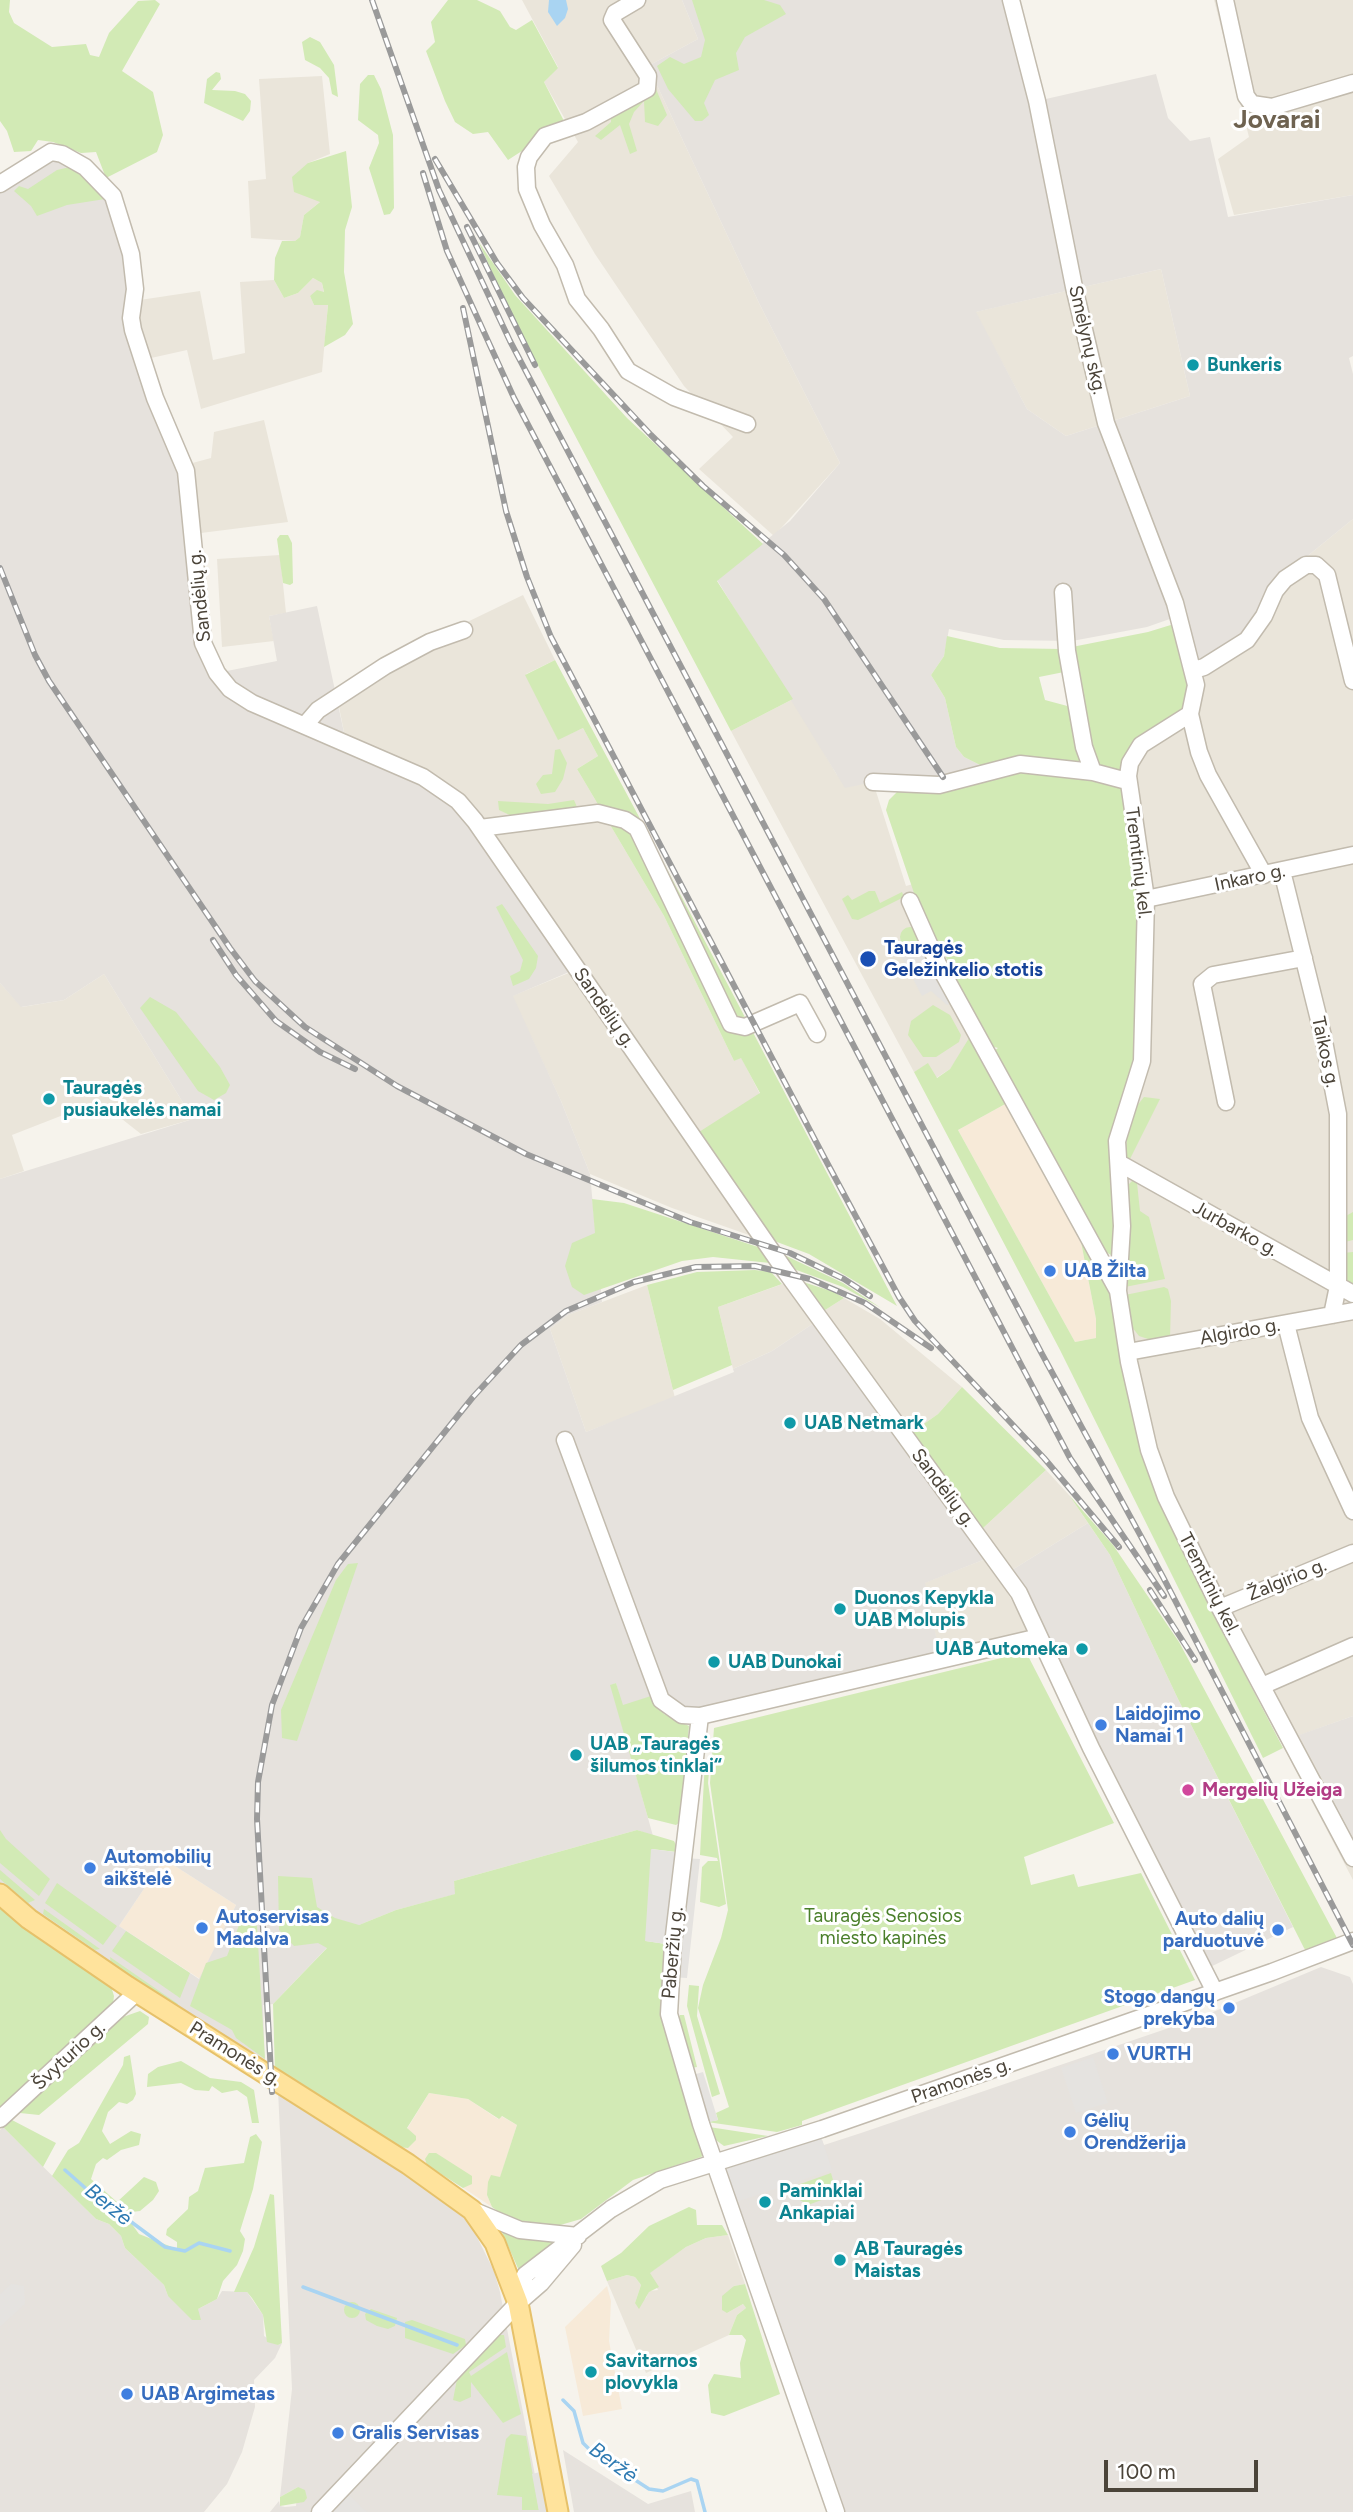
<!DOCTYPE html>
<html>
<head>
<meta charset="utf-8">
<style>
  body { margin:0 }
  #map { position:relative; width:1353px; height:2512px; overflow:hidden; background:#f6f3ec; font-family:Figtree,sans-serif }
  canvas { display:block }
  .scale { position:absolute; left:1104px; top:2460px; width:154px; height:32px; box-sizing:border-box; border:4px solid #4b4439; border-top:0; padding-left:9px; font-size:21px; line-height:24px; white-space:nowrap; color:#4b4439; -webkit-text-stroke:5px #fff; paint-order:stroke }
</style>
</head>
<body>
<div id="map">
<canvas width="1353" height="2512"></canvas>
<div class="scale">100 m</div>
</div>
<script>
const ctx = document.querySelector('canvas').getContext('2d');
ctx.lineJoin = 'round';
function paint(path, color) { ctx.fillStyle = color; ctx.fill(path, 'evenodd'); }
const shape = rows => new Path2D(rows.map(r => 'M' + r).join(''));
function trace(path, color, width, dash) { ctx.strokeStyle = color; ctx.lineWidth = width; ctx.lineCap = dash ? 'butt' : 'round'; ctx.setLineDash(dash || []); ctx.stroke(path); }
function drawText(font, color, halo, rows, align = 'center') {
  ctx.font = font + ' Figtree,sans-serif'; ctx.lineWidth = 6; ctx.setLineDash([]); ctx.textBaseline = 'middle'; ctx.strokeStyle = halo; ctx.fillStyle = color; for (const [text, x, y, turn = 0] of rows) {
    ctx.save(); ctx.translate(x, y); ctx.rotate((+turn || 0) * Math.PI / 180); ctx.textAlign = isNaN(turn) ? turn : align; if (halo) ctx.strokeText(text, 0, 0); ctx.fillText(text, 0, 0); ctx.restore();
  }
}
const residential = shape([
  [522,0,682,0,698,39,648,66,759,303,840,463,774,536,699,469,733,437,684,386,595,254,549,176,578,142,544,82,558,67],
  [1214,0,1353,0,1353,195,1234,215,1218,159,1249,137],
  [322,76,330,154,308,163,321,201,304,215,300,237,295,241,251,238,248,181,266,179,259,79],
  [1161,269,1190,396,1066,436,1027,409,975,312],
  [313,278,322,283,324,293,310,296,314,305,328,304,322,372,201,409,187,350,142,360,133,301,200,291,213,360,245,353,240,282,274,280,284,298,298,293],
  [264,420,288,522,193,534,185,465,211,458,214,432],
  [1353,519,1353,1716,1300,1735,1353,1838,1353,1880,1207,1601,1149,1474,1143,1457,1113,1298,1139,904,1121,774,1135,741,1163,725,1206,662,1283,576],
  [280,555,286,613,269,616,274,641,222,647,217,559],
  [523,595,555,660,526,674,558,739,583,728,598,756,577,769,664,916,734,1061,741,1057,760,1094,761,1227,749,1235,672,1208,590,1174,561,1101,512,996,576,970,346,742,336,692,395,657],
  [793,699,837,775,873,782,906,886,913,884,916,876,993,1007,950,1069,936,1078,928,1064,914,1072,731,731],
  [104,974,193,1119,141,1134,99,1101,12,1135,24,1171,0,1179,0,983,22,1007,64,1000],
  [791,1281,820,1319,772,1351,733,1369,718,1307],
  [647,1285,675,1398,586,1432,550,1329,568,1315],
  [844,1298,880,1319,962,1387,938,1414,911,1433,822,1312],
  [1046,1470,1069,1495,1088,1523,1012,1570,982,1529],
  [988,1558,1030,1633,941,1660,924,1583],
  [728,2235,745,2284,734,2286,727,2313,743,2304,746,2308,737,2315,729,2335,646,2373,607,2281,627,2275,635,2277,641,2285,635,2303,646,2298,649,2291,658,2290,649,2273,686,2247,706,2238]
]);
const commercial = shape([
  [1007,1103,1081,1242,1096,1319,1096,1338,1075,1342,958,1130],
  [164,1859,236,1905,200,1979,119,1926],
  [429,2093,468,2099,498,2119,501,2116,517,2125,500,2178,487,2195,492,2207,402,2147,408,2148,407,2129],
  [607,2286,611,2301,609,2341,622,2409,583,2416,565,2327]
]);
const industrial = shape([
  [682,0,1011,0,1037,101,1156,74,1168,118,1190,141,1210,137,1228,217,1353,195,1353,356,1349,358,1353,374,1353,519,1283,576,1243,638,1206,662,1196,657,1184,614,1147,627,1072,641,1004,640,949,629,944,656,931,675,945,698,956,747,964,757,980,765,981,773,939,785,873,782,845,788,717,580,790,521,840,463,759,303,648,66,698,39],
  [1161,269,1190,396,1066,436,1027,409,976,312],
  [47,153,107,189,131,254,131,318,184,465,197,583,217,673,277,661,269,616,317,606,346,742,457,801,576,969,513,996,561,1101,590,1174,602,1302,568,1315,550,1329,586,1432,734,1372,733,1369,772,1351,820,1319,988,1558,925,1583,941,1660,682,1721,664,1714,657,1706,622,1706,616,1683,611,1685,653,1836,637,1830,454,1881,456,1894,396,1910,342,1932,273,2004,263,2005,265,2066,138,1988,0,1886,0,1179,193,1119,104,974,64,1000,21,1007,0,983,0,184],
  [164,1859,236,1905,199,1979,119,1926],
  [1088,1523,1110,1555,1178,1699,1293,1927,1204,1970,1039,1617,1012,1570],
  [1353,1716,1353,1838,1299,1735],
  [1321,1967,1350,1977,1353,1984,1353,2512,830,2512,714,2173,821,2137,824,2145,861,2133,1201,2017],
  [278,2090,390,2162,458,2211,473,2229,494,2271,500,2292,542,2512,270,2512,279,2501,280,2506,285,2507,296,2506,298,2487,280,2497,292,2389],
  [3,2127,96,2219,109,2224,121,2236,125,2248,164,2285,168,2296,198,2309,217,2299,222,2291,247,2292,263,2315,264,2336,278,2345,282,2343,275,2358,254,2380,255,2407,242,2452,227,2484,204,2512,0,2512,0,2130],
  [563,2450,648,2504,691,2491,695,2512,574,2512]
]);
const green = shape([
  [0,0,10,0,9,12,14,23,52,47,86,44,90,55,99,57,109,33,138,1,155,0,160,4,122,71,153,92,163,135,157,152,106,178,96,152,81,153,53,142,38,140,31,151,14,152,7,131,0,121],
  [448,0,477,0,500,11,510,27,516,30,532,20,558,68,544,82,565,123,508,160,488,132,473,134,455,122,445,101,426,51,435,42,431,22],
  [692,0,764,0,780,5,786,14,745,37,736,53,739,70,715,80,704,103,709,115,702,121,695,121,668,89,657,66,670,57,684,64,701,57,705,40],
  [310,37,320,42,334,65,338,97,332,94,329,78,320,68,305,60,302,42],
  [216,72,220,73,221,79,212,90,235,91,245,94,251,101,250,111,243,121,204,103,207,79],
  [368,75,374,75,381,89,393,135,394,208,390,214,384,215,369,168,379,143,378,135,358,120,360,84],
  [650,75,667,115,658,126,645,122,644,101,634,112,629,124,637,151,630,154,620,125,601,140,595,136,611,122,611,106,635,92],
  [346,151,352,207,345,230,344,272,353,324,345,335,324,347,328,305,314,305,310,296,317,290,324,292,322,283,313,278,298,293,284,298,274,280,275,258,282,241,295,241,300,237,304,215,320,202,294,192,292,177,308,163],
  [70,167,83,171,104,194,105,199,67,205,37,216,31,206,14,191,19,186,28,189,57,170],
  [478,241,515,295,627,418,763,544,717,581,793,699,731,731,513,318],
  [280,535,288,535,292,543,293,583,290,585,283,583,277,539],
  [1174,624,1189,690,1184,711,1143,734,1135,741,1121,774,1112,774,1098,764,1089,744,1072,647,1148,632],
  [947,636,1000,648,1062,649,1064,672,1039,677,1045,700,1071,707,1083,762,980,765,964,757,956,747,945,698,931,675,944,656],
  [555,660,668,871,897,1306,809,1254,769,1239,699,1132,760,1093,741,1058,734,1061,664,916,577,769,598,756,583,728,558,740,525,675],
  [560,749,567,763,563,779,555,792,541,794,536,784,543,775,552,774,555,750],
  [1037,768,1121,788,1139,904,1139,1032,1115,1192,1114,1250,1111,1255,1104,1251,992,1052,998,1048,990,1046,914,893,886,810,889,800,897,792],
  [574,800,577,807,575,810,516,818,499,810,498,801,548,804],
  [869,891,875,891,880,903,902,892,904,897,858,920,852,919,842,899,848,895,852,900],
  [502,904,538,956,536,968,529,979,513,986,510,976,520,971,523,960,496,907],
  '900 937a10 10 0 1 1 20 0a10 10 0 1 1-20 0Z',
  [150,997,176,1012,220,1067,230,1085,226,1093,214,1100,198,1091,140,1008],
  [933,1005,950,1015,961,1035,959,1042,936,1057,923,1057,908,1035,911,1021],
  [971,1035,1007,1103,958,1130,1075,1342,1096,1338,1096,1319,1081,1242,1113,1298,1143,1457,1149,1474,1207,1601,1283,1748,1263,1758,1060,1350,914,1072,928,1063,937,1078,950,1069],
  [1144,1097,1160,1099,1129,1161,1125,1159,1128,1128,1136,1107],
  [1133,1180,1137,1183,1140,1211,1149,1217,1165,1279,1125,1287,1127,1186],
  [592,1199,624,1203,758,1247,770,1263,713,1257,682,1261,584,1295,572,1287,565,1266,572,1243,595,1233],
  [1353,1212,1353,1240,1345,1242,1344,1217],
  [1353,1252,1353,1287,1344,1282,1343,1253],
  [780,1253,843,1283,881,1308,843,1287,791,1268],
  [755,1270,771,1272,782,1284,718,1307,732,1365,673,1390,647,1285,697,1272],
  [800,1281,834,1292,844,1298,822,1312],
  [1164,1287,1168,1289,1171,1301,1170,1338,1151,1340,1139,1336,1132,1327,1125,1295],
  [962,1387,1046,1470,982,1529,911,1433,938,1414],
  [1069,1495,1113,1545,1179,1642,1338,1940,1308,1953,1304,1948,1178,1699,1110,1555],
  [358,1563,297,1741,282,1738,281,1710,336,1580,348,1564],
  [1026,1652,1114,1823,1024,1857,1031,1885,1074,1874,1078,1887,1141,1873,1195,1980,802,2121,802,2125,777,2132,707,2122,718,2120,716,2113,729,2107,698,2008,703,1985,721,1938,728,1910,710,1783,714,1728],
  [616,1683,623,1705,651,1696,664,1714,689,1726,680,1822,676,1825,648,1818,610,1685],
  [705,1760,710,1760,708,1783,726,1904,719,1907,700,1902,702,1867,708,1861,718,1861,717,1858,700,1855],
  [0,1830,6,1839,50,1879,39,1896,0,1863],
  [637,1830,674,1841,676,1845,676,1852,652,1849,646,1941,666,1944,665,1968,704,2155,701,2157,633,2180,581,2219,550,2228,537,2227,507,2218,492,2207,487,2195,488,2182,491,2175,500,2177,517,2125,502,2116,499,2119,468,2099,429,2093,407,2128,416,2136,416,2140,408,2148,397,2147,275,2073,273,2004,327,1948,318,1943,294,1946,279,1930,278,1876,312,1878,317,1907,335,1918,359,1925,396,1910,455,1894,454,1881],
  [0,1870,35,1900,28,1903,0,1879],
  [57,1883,117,1926,103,1945,45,1903],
  [0,1907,71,1960,110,1983,114,1996,113,2004,0,2110],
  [44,1909,100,1949,95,1950,43,1914],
  [245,1910,256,1910,265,2059,236,2038,232,2030,190,2006,206,1963,227,1956],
  [126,1931,190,1973,180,1998,112,1951],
  [110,1957,178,2004,175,2008,111,1965],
  [689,1985,699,1986,697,2016,720,2094,712,2097,687,2006],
  [140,2011,149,2017,148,2024,39,2115,20,2113,19,2109,123,2017],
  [680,2015,684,2015,697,2067,691,2068,678,2019],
  [130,2055,136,2094,133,2100,127,2104,119,2102,108,2112,102,2131,110,2144,131,2131,141,2134,139,2145,121,2150,107,2160,103,2158,96,2164,91,2179,117,2202,144,2177,156,2182,159,2191,153,2200,140,2211,124,2213,139,2234,177,2249,177,2242,166,2235,167,2229,188,2209,189,2197,198,2191,205,2168,244,2163,250,2137,256,2134,262,2142,253,2189,240,2231,245,2239,243,2251,237,2265,223,2281,217,2299,198,2309,201,2320,192,2320,168,2296,164,2285,125,2248,121,2236,109,2224,96,2219,52,2176,68,2150,79,2143,123,2065,124,2057],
  [181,2061,210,2078,241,2082,254,2090,259,2123,252,2123,247,2097,237,2090,222,2093,212,2086,209,2091,195,2090,181,2083,147,2087,148,2074,158,2067],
  [12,2120,56,2143,43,2167,3,2127],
  [709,2127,768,2136,724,2146,713,2138],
  [429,2153,436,2153,472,2176,472,2184,463,2188,427,2165,425,2159],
  [831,2173,835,2187,827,2198,808,2205,795,2197,792,2187],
  [270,2194,274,2195,282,2343,278,2345,267,2342,263,2315,252,2298,247,2292,234,2292,254,2247],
  [689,2207,696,2210,697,2225,722,2225,728,2235,706,2238,686,2247,650,2273,659,2287,649,2292,639,2309,635,2303,641,2285,635,2277,627,2275,607,2281,601,2266,621,2253,649,2226],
  [500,2228,559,2241,521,2275],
  [745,2284,780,2394,724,2416,711,2413,708,2385,714,2374,741,2378,740,2363,746,2340,742,2335,729,2335,737,2315,746,2308,743,2304,727,2313,722,2310,722,2296,734,2286],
  '344 2310a8 8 0 1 1 16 0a8 8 0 1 1-16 0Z',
  [371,2309,397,2318,395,2326,388,2329,377,2326,366,2320,365,2314],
  [412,2320,465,2339,466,2345,453,2354,405,2338,405,2322],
  [496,2335,504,2335,506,2347,469,2372,471,2376,507,2352,521,2414,503,2423,471,2382,471,2397,460,2402,453,2400,457,2379],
  [511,2434,526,2436,539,2510,522,2510,522,2497,497,2495,506,2439],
  [298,2487,305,2490,307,2498,304,2502,280,2506,280,2497]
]);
const parking = shape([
  [933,940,964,997,947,1005,931,991,922,996,901,956],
  [651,1849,683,1853,683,1858,700,1859,687,1978,670,1977,666,1944,645,1941],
  [1093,2057,1108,2103,1076,2113,1061,2068],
  [703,2072,718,2120,701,2124,686,2077],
  [821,2137,832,2170,736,2202,725,2170],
  [11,2284,24,2286,25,2304,0,2327,0,2294],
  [540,2472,548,2512,539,2512,532,2474],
  [348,2494,367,2512,331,2512]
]);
const water = shape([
  [549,0,566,0,568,9,565,18,557,26,548,12]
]);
const stream = shape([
  [65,2170,118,2217,130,2221,165,2247,185,2251,199,2243,230,2251],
  [303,2287,457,2345],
  [563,2400,574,2411,583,2443,592,2452,649,2489,663,2491,691,2479,697,2481,705,2512]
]);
const minor = shape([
  [637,0,615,13,612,20,648,76,647,89,586,122,545,136,529,157,526,167,527,189,542,225,565,265,577,299,601,329,628,371,674,397,747,424],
  [1011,0,1037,101,1074,287,1106,423,1175,603,1196,685,1190,714,1141,745,1130,763,1128,776,1146,899,1142,1061,1117,1141,1122,1226,1118,1291,1129,1362,1149,1450,1166,1497,1220,1608,1353,1858],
  [1225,0,1246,96,1252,104,1272,107,1353,83],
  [0,184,51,152,62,154,85,167,113,196,131,254,135,289,131,318,133,330,155,398,186,471,203,643,217,673,230,689,252,703,423,777,458,801,475,821,786,1272,1019,1593,1091,1748,1215,1992],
  [1063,592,1067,651,1084,747,1093,772,1127,781],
  [1194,670,1204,667,1247,640,1264,616,1275,591,1285,579,1306,565,1316,565,1327,575,1353,681],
  [1190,714,1199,752,1208,775,1264,875],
  [305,725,318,710,385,666,430,642,464,630],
  [873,782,939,785,1020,764,1093,772],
  [480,828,598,813,625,820,637,828,731,1024,745,1027,800,1003,817,1034],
  [1282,871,1323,1036,1338,1114,1338,1286,1332,1315],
  [1146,899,1353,855],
  [910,901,938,964,1118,1291],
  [1226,1102,1202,984,1213,975,1304,958],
  [1119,1163,1353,1294],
  [1286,1324,1310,1418,1353,1511],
  [1128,1352,1353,1311],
  [565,1440,661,1700,682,1715,700,1716],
  [1220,1608,1353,1553],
  [1262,1686,1353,1646],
  [0,2119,137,1992],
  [472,2210,520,2230,578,2236],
  [518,2303,525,2275,611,2209,660,2180,822,2129,1272,1972,1353,1941],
  [320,2512,518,2303,541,2283,573,2245],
  [836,2512,701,2124,669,2014,673,1944,700,1716,1039,1637]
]);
const major = shape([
  [0,1894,29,1919,127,1986,408,2164,472,2210,495,2243,518,2303,558,2512]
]);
const rail = shape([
  [372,0,439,190,510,341,1042,1354,1163,1577,1353,1945],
  [435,159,497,263,523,298,651,435,703,486,784,555,824,599,943,777],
  [423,173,447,251,514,398,1070,1458,1164,1596],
  [467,227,535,365],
  [463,308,506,511,527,577,551,637,824,1157,899,1297,915,1321,1044,1458,1119,1547],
  [0,568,35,655,49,681,230,948,255,981,305,1027,397,1086,526,1154,690,1222,790,1253,844,1279,870,1296],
  [213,940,236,975,276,1021,320,1052,355,1069],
  [1150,1590,1195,1660],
  [272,2092,257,1819,258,1782,272,1705,301,1628,338,1564,473,1397,521,1345,566,1311,634,1282,696,1267,755,1266,810,1279,865,1303,931,1348]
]);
const markers = [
  [1193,365,7,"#0f9aa8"],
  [868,959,9,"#1a4fb4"],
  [49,1099,7,"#0f9aa8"],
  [1050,1271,7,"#3f7fe0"],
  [790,1423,7,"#0f9aa8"],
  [840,1609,7,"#0f9aa8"],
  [1082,1649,7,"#0f9aa8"],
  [714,1662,7,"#0f9aa8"],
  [1101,1725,7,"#3f7fe0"],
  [576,1755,7,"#0f9aa8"],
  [1188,1790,7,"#d1479c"],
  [90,1868,7,"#3f7fe0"],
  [202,1928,7,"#3f7fe0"],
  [1278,1930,7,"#3f7fe0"],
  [1229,2008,7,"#3f7fe0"],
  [1113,2054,7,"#3f7fe0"],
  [1070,2132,7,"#3f7fe0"],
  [765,2202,7,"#0f9aa8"],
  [840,2260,7,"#0f9aa8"],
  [591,2372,7,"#0f9aa8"],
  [127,2394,7,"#3f7fe0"],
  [338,2433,7,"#3f7fe0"]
];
const streetNames = [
  ["Smėlynų skg.",1087,340,77],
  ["Sandėlių g.",200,596,-96],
  ["Tremtinių kel.",1138,863,83],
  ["Inkaro g.",1250,878,-12],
  ["Sandėlių g.",604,1008,55],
  ["Taikos g.",1325,1052,78],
  ["Jurbarko g.",1235,1229,29],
  ["Algirdo g.",1240,1332,-10],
  ["Sandėlių g.",943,1488,53],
  ["Žalgirio g.",1287,1580,-22],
  ["Tremtinių kel.",1209,1584,63],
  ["Paberžių g.",673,1953,-85],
  ["Pramonės g.",235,2054,32],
  ["Švyturio g.",69,2056,-43],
  ["Pramonės g.",961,2081,-19]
];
const cultureNames = [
  ["Bunkeris",1207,365],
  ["Tauragės",63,1088],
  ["pusiaukelės namai",63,1110],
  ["UAB Netmark",804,1423],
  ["Duonos Kepykla",854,1598],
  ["UAB Molupis",854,1620],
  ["UAB Automeka",1068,1649,"right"],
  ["UAB Dunokai",728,1662],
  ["UAB „Tauragės",590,1744],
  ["šilumos tinklai“",590,1766],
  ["Paminklai",779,2191],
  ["Ankapiai",779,2213],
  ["AB Tauragės",854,2249],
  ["Maistas",854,2271],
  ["Savitarnos",605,2361],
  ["plovykla",605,2383]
];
const transitNames = [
  ["Tauragės",884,948],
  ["Geležinkelio stotis",884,970]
];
const shopNames = [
  ["UAB Žilta",1064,1271],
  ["Laidojimo",1115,1714],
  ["Namai 1",1115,1736],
  ["Automobilių",104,1857],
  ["aikštelė",104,1879],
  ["Autoservisas",216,1917],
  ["Madalva",216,1939],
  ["Auto dalių",1264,1919,"right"],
  ["parduotuvė",1264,1941,"right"],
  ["Stogo dangų",1215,1997,"right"],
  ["prekyba",1215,2019,"right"],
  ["VURTH",1127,2054],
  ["Gėlių",1084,2121],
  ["Orendžerija",1084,2143],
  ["UAB Argimetas",141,2394],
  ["Gralis Servisas",352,2433]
];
const hotelNames = [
  ["Mergelių Užeiga",1202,1790]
];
const parkNames = [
  ["Tauragės Senosios",883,1916],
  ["miesto kapinės",883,1938]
];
const waterNames = [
  ["Beržė",108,2205,39],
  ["Beržė",613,2463,36]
];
const districtNames = [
  ["Jovarai",1277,120]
];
paint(residential, '#eae5da');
paint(commercial, '#f7ead8');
paint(industrial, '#e6e2dd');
paint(green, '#d2eab5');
paint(parking, '#e5e3e0');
paint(water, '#a9d4f2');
trace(stream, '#a9d4f2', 3.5);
trace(minor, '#c2bbae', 19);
trace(major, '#e6c16a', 23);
trace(minor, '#fff', 16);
trace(major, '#ffe39c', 19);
trace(rail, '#9a9a9a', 6);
trace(rail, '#fff', 3.5, [10]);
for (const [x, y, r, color] of markers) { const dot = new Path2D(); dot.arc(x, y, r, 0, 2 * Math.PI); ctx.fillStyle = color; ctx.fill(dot); trace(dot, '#fff', 2.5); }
drawText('19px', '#4b4439', '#fff', streetNames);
drawText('bold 19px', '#0d838f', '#fff', cultureNames, 'left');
drawText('bold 19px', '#164399', '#fff', transitNames, 'left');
drawText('bold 19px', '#366cbe', '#fff', shopNames, 'left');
drawText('bold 19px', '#b23c85', '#fff', hotelNames, 'left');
drawText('19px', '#4a7f2a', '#fff', parkNames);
drawText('italic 21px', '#2e7ab2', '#fff', waterNames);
drawText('bold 26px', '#6e6250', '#fff', districtNames);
</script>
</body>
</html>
